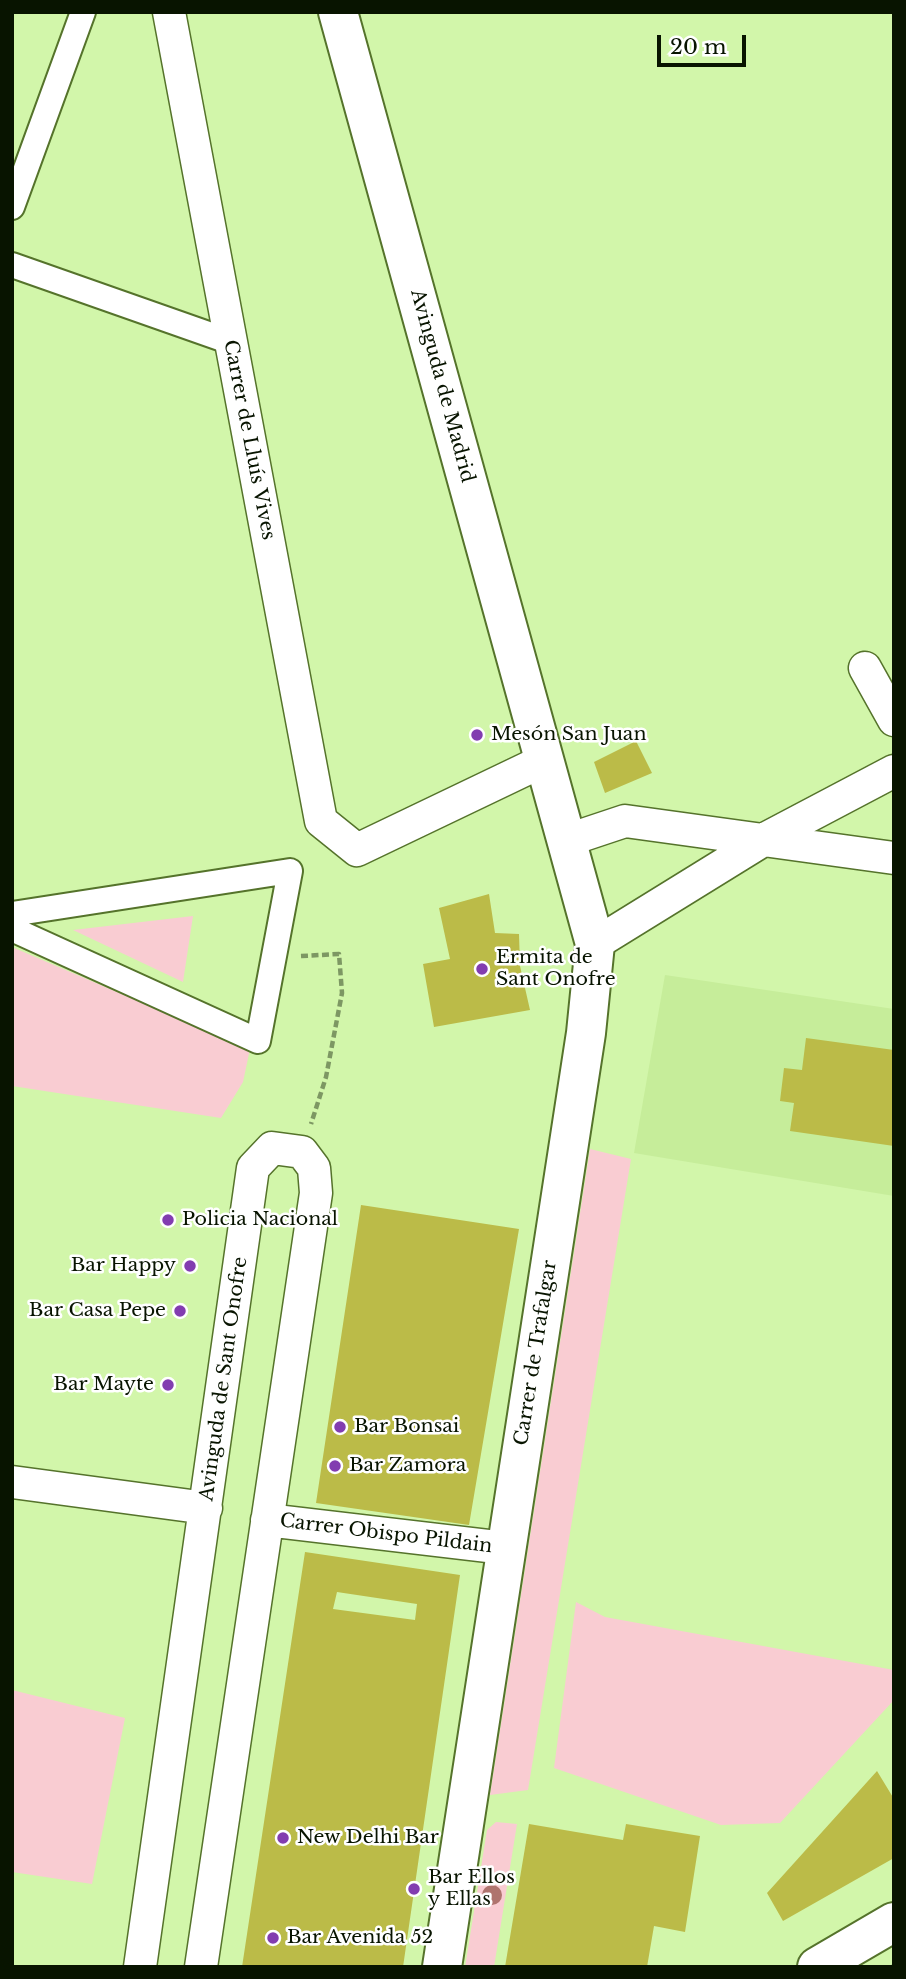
<!DOCTYPE html>
<html>
<head>
<meta charset="utf-8">
<style>
  body { margin:0 }
  #map { position:relative; width:906px; height:1979px; overflow:hidden; background:#d2f6aa; font-family:"Libre Baskerville",serif }
  canvas { display:block }
  .frame { position:absolute; inset:0; border:14px solid #081400; pointer-events:none }
  .scale { position:absolute; left:657px; top:35px; width:89px; height:32px; box-sizing:border-box; border:4px solid #081400; border-top:0; padding-left:9px; font-size:21px; line-height:24px; white-space:nowrap; color:#081400; -webkit-text-stroke:5px #fff; paint-order:stroke }
</style>
</head>
<body>
<div id="map">
<canvas width="906" height="1979"></canvas>
<div class="frame"></div>
<div class="scale">20 m</div>
</div>
<script>
const ctx = document.querySelector('canvas').getContext('2d');
ctx.lineJoin = 'round';
function paint(path, color) { ctx.fillStyle = color; ctx.fill(path, 'evenodd'); }
const shape = rows => new Path2D(rows.map(r => 'M' + r).join(''));
function trace(path, color, width, dash) { ctx.strokeStyle = color; ctx.lineWidth = width; ctx.lineCap = dash ? 'butt' : 'round'; ctx.setLineDash(dash || []); ctx.stroke(path); }
function drawText(font, color, halo, rows, align = 'center') {
  ctx.font = font + ' "Libre Baskerville",serif'; ctx.lineWidth = 5; ctx.setLineDash([]); ctx.textBaseline = 'middle'; ctx.strokeStyle = halo; ctx.fillStyle = color; for (const [text, x, y, turn = 0] of rows) {
    ctx.save(); ctx.translate(x, y); ctx.rotate((+turn || 0) * Math.PI / 180); ctx.textAlign = isNaN(turn) ? turn : align; if (halo) ctx.strokeText(text, 0, 0); ctx.fillText(text, 0, 0); ctx.restore();
  }
}
const built = shape([
  [665,975,894,1009,894,1196,634,1153]
]);
const green = shape([
  [193,916,183,982,73,930],
  [12,947,250,1049,243,1082,221,1118,12,1086],
  [590,1149,631,1159,528,1790,490,1795],
  [576,1602,605,1617,894,1670,894,1700,780,1823,721,1825,554,1768],
  [12,1690,125,1718,92,1884,12,1872],
  [496,1822,517,1824,494,1967,465,1967,487,1830]
]);
const building = shape([
  [636,741,652,773,605,793,594,762],
  [489,894,495,933,519,934,520,966,530,1010,434,1027,423,964,450,959,439,908],
  [806,1038,894,1050,894,1146,790,1131,794,1103,780,1101,784,1068,802,1070],
  [361,1205,519,1229,469,1525,316,1503],
  [305,1552,460,1575,403,1967,242,1967],
  [337,1592,417,1604,415,1620,333,1609],
  [877,1771,894,1799,894,1858,783,1921,767,1893],
  [529,1824,623,1840,626,1824,700,1836,685,1932,654,1926,647,1967,505,1967]
]);
const path = shape([
  [301,956,339,954,342,993,326,1077,311,1124],
  [892,1967,894,1966]
]);
const pedestrian = shape([
  [12,207,83,12],
  [12,265,231,342],
  [12,914,290,871,258,1041,12,929]
]);
const minor = shape([
  [169,12,321,821,357,850,545,760],
  [865,668,894,720],
  [568,840,625,821,894,858],
  [595,944,765,839,894,771],
  [12,1482,206,1508],
  [267,1520,505,1548],
  [140,1967,253,1168,272,1148,302,1152,314,1168,316,1193,201,1967]
]);
const tertiary = shape([
  [338,12,595,944,586,1033,442,1967],
  [817,1967,894,1922]
]);
const trees = [
  [492,1895]
];
const markers = [
  [477,735,7,"#823db0"],
  [482,969,7,"#823db0"],
  [168,1220,7,"#823db0"],
  [190,1266,7,"#823db0"],
  [180,1311,7,"#823db0"],
  [168,1385,7,"#823db0"],
  [340,1427,7,"#823db0"],
  [335,1466,7,"#823db0"],
  [283,1838,7,"#823db0"],
  [414,1889,7,"#823db0"],
  [273,1938,7,"#823db0"]
];
const streetNames = [
  ["Avinguda de Madrid",442,386,75],
  ["Carrer de Lluís Vives",249,440,79],
  ["Carrer de Trafalgar",536,1353,-81],
  ["Avinguda de Sant Onofre",224,1379,-82],
  ["Carrer Obispo Pildain",386,1534,7]
];
const poiNames = [
  ["Mesón San Juan",491,735],
  ["Ermita de",496,958],
  ["Sant Onofre",496,980],
  ["Policia Nacional",182,1220],
  ["Bar Happy",176,1266,"right"],
  ["Bar Casa Pepe",166,1311,"right"],
  ["Bar Mayte",154,1385,"right"],
  ["Bar Bonsai",354,1427],
  ["Bar Zamora",349,1466],
  ["New Delhi Bar",297,1838],
  ["Bar Ellos",428,1878],
  ["y Ellas",428,1900],
  ["Bar Avenida 52",287,1938]
];
paint(built, '#c6ed9a');
paint(green, '#f9ccd2');
paint(building, '#bbbb48');
trace(pedestrian, '#55732b', 28);
trace(minor, '#55732b', 35);
trace(tertiary, '#55732b', 42);
trace(path, '#7d9763', 4.5, [7, 3.5]);
trace(pedestrian, '#fff', 24);
trace(minor, '#fff', 32);
trace(tertiary, '#fff', 38);
ctx.fillStyle = '#af746e';
for (const [x, y] of trees) { ctx.beginPath(); ctx.arc(x, y, 10, 0, 2 * Math.PI); ctx.fill(); }
for (const [x, y, r, color] of markers) { const dot = new Path2D(); dot.arc(x, y, r, 0, 2 * Math.PI); ctx.fillStyle = color; ctx.fill(dot); trace(dot, '#fff', 2.5); }
drawText('19px', '#081400', '#fff', streetNames);
drawText('19px', '#081400', '#fff', poiNames, 'left');
</script>
</body>
</html>
